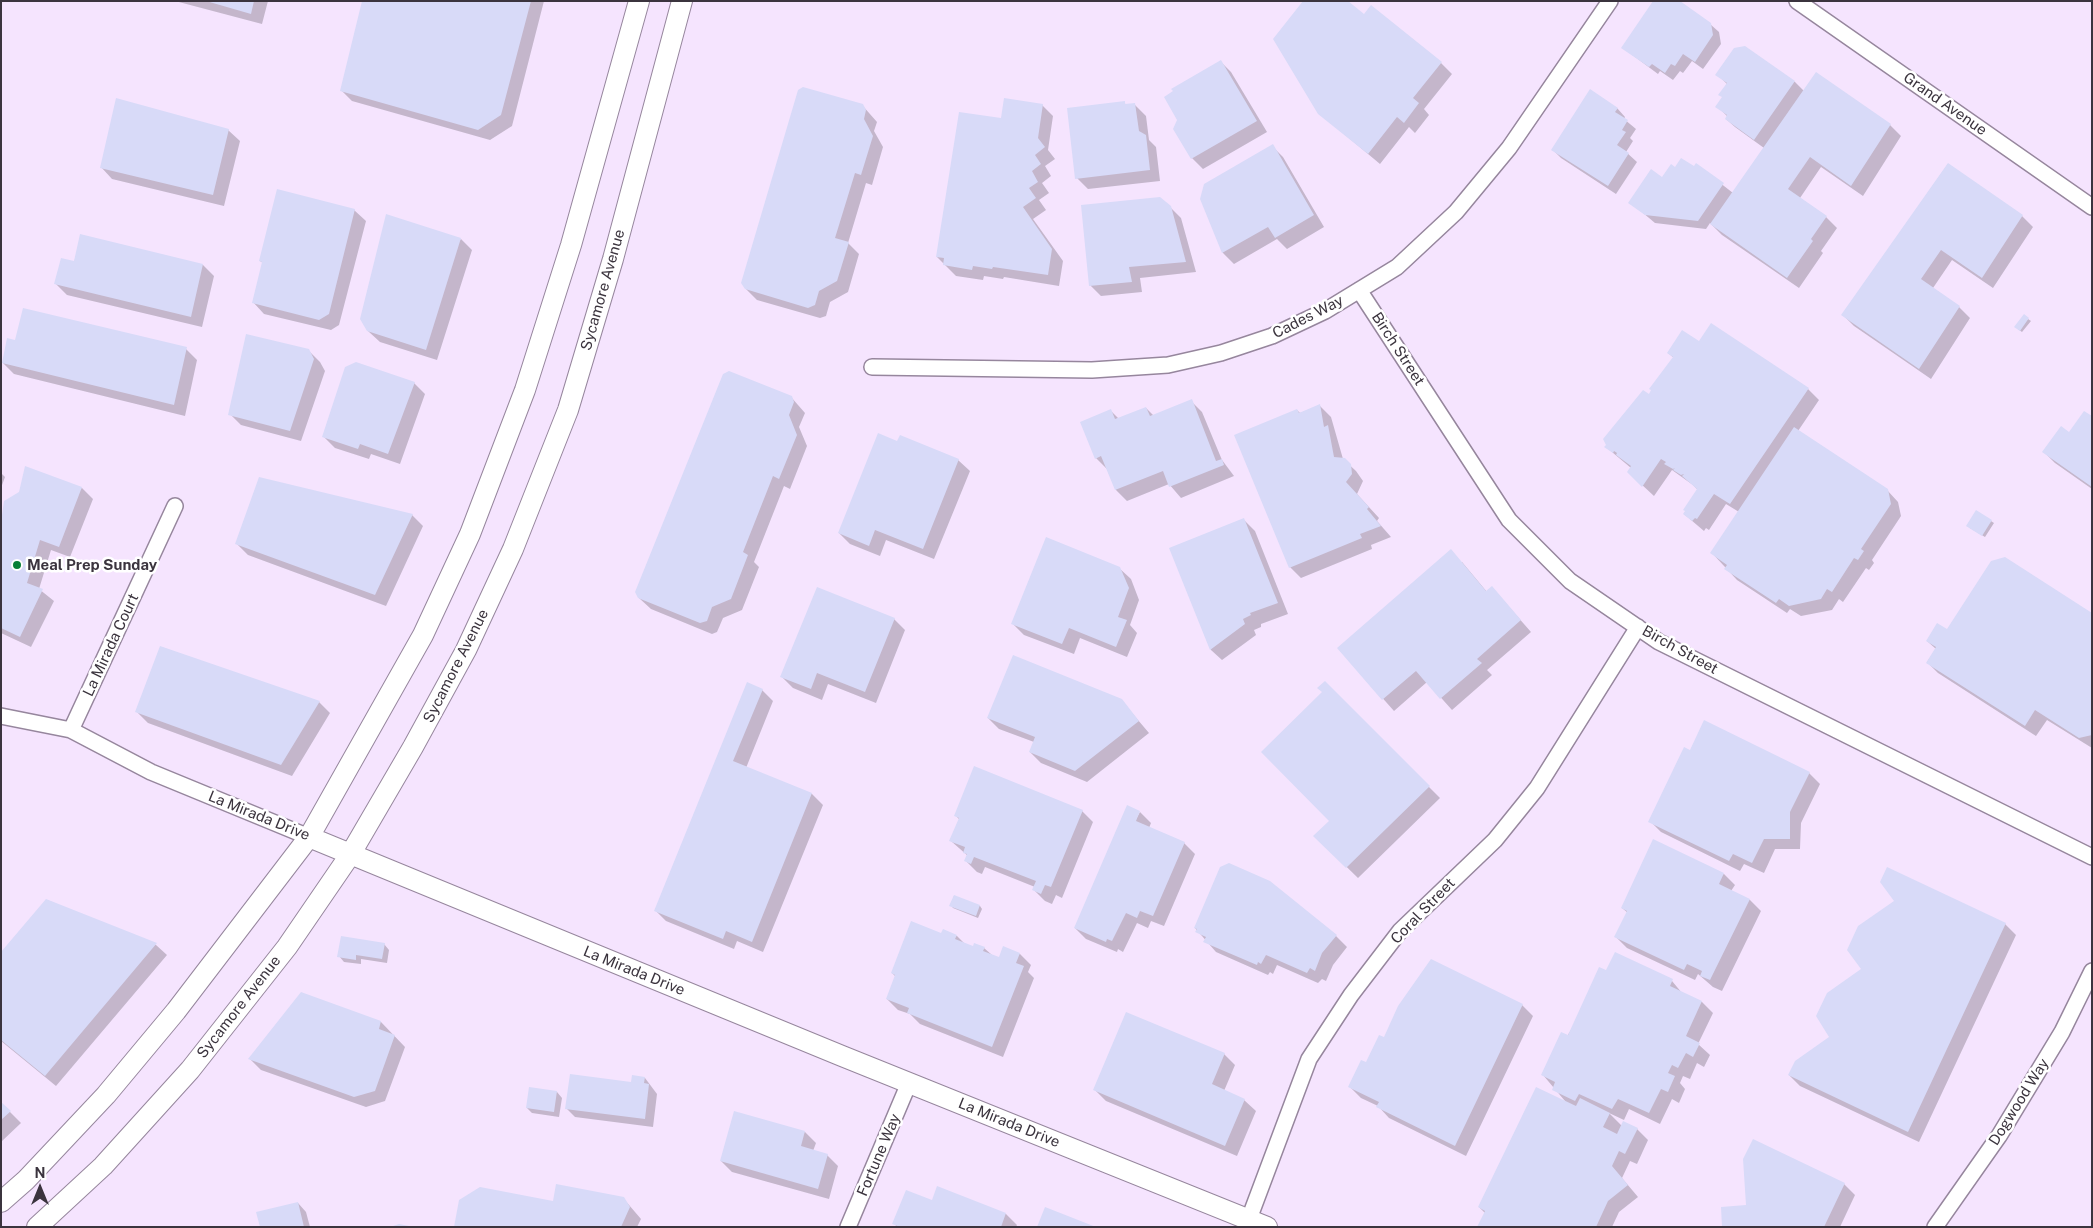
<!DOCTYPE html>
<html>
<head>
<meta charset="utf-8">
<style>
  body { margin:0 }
  #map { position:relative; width:2093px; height:1228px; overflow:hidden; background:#fbf4fe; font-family:"Public Sans",sans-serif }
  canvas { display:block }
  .frame { position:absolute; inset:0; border:2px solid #3b343e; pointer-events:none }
  .north { position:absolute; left:15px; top:1163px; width:50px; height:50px; -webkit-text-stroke:4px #fff; paint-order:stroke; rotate:0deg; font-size:14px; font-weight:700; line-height:20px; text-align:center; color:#3b343e }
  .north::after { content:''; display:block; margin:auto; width:18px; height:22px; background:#3b343e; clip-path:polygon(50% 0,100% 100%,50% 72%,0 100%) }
</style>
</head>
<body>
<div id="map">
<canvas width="2093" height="1228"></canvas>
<div class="frame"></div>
<div class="north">N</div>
</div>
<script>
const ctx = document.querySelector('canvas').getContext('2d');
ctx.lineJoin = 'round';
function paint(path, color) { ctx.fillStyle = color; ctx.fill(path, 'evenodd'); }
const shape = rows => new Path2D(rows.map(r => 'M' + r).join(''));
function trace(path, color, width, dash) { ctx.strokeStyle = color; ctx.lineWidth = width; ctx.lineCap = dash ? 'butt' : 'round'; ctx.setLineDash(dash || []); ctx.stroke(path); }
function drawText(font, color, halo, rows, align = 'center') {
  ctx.font = font + ' "Public Sans",sans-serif'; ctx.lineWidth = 5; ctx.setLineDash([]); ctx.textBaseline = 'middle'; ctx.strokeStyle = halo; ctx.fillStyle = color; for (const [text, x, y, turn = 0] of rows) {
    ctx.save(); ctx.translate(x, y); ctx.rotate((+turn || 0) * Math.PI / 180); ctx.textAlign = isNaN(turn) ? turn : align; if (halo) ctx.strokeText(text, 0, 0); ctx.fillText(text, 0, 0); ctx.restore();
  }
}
const built = shape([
  [1,1,2092,1,2092,1227,1,1227]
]);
const shadow = shape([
  [175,1,268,1,262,24],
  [364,1,544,1,512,126,490,140,352,101,341,90],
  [1364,16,1441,63,1452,74,1424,109,1429,115,1415,133,1409,127,1380,164,1319,113],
  [1710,24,1719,32,1721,44,1703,69,1692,61,1683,73,1680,71,1673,80,1660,71,1658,74,1623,48],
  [1745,47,1795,82,1804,91,1890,125,1901,136,1863,196,1821,167,1800,198,1826,217,1837,228,1821,251,1823,253,1799,288,1722,235,1710,223,1706,229,1655,223,1630,202,1675,169,1694,168,1697,165,1733,193,1764,148,1735,127,1726,119,1728,117,1717,106,1723,97,1727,84,1717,74],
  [1220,61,1231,72,1267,132,1203,169,1192,158,1175,129],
  [1124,103,1127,105,1135,105,1146,116,1149,140,1156,147,1160,181,1088,189,1077,178],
  [862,105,877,122,874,131,883,147,872,185,866,183,848,243,859,254,848,292,830,302,826,316,820,318,757,300,746,289],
  [1042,105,1053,116,1048,150,1055,159,1045,166,1051,176,1042,183,1049,193,1039,200,1046,210,1033,219,1063,261,1059,286,1004,277,1003,279,984,276,983,280,956,276,937,257,1002,120],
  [1617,108,1625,117,1624,119,1636,129,1630,138,1633,141,1626,152,1637,162,1616,194,1561,158,1553,150],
  [228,130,240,141,224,206,112,179,101,167],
  [1272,146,1283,157,1324,227,1287,249,1277,239,1234,264,1223,253,1201,199],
  [1948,164,2022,216,2033,227,1993,288,1952,260,1933,288,1959,307,1970,318,1931,379,1854,326,1843,315],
  [1170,207,1181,218,1196,272,1140,278,1142,292,1101,296,1090,285],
  [354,210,366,221,339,325,331,330,264,314,253,302,263,263,260,261],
  [81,236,203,265,214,276,202,327,67,295,56,284,74,263],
  [461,239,472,250,437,360,380,342,368,331],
  [2028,319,2031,321,2022,332,2018,329],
  [1699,343,1808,389,1819,400,1798,431,1887,490,1898,502,1901,516,1872,560,1874,563,1869,570,1866,568,1843,602,1839,599,1832,610,1801,616,1790,609,1787,613,1737,580,1712,553,1739,512,1726,504,1709,530,1706,528,1704,531,1684,514,1698,490,1693,485,1672,470,1654,496,1640,483,1631,468,1606,447,1649,395,1674,358,1668,353],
  [186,349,197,360,185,416,14,374,3,363],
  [308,350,320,362,325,371,301,441,241,425,230,414],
  [414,383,425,394,400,464,371,454,369,459,335,448,324,437],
  [791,397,805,413,799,427,807,446,790,489,784,486,754,562,759,567,742,610,723,618,717,632,712,634,651,609,639,598],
  [1191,401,1202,412,1222,460,1234,476,1181,498,1169,484,1127,501,1116,490,1107,469,1096,458,1111,411,1119,419,1146,408,1154,416],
  [1320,406,1331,417,1343,459,1356,471,1363,481,1357,494,1379,518,1377,521,1391,537,1371,545,1372,549,1301,578,1290,567,1297,410,1300,413],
  [2092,418,2092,489,2055,463,2044,452],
  [897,443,958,460,970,471,934,559,886,540,880,556,850,544,839,533],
  [1,473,5,477,1,488],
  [82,488,93,499,70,557,51,550,39,589,54,601,31,647,1,633,1,526],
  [1977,512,1994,523,1985,537,1970,528],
  [412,515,423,526,386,606,248,555,237,544],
  [1244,520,1255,531,1288,614,1261,624,1261,627,1254,630,1256,635,1222,660,1211,650,1171,549],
  [1462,562,1487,592,1502,599,1531,632,1487,670,1492,675,1452,710,1427,682,1394,711,1339,649],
  [1119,568,1131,579,1139,600,1130,625,1137,633,1127,657,1080,638,1074,654,1024,635,1013,624],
  [2092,614,2092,748,2047,720,2036,736,1938,673,1927,662,1936,649,1927,641,1948,630],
  [894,619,905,630,876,703,828,684,822,700,793,688,782,677],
  [161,647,319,702,330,713,292,776,148,723,137,712],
  [1325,683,1440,798,1358,878,1315,836,1331,821],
  [762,690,773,701,746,768,812,794,823,805,763,952,737,941,734,949,666,921,655,910],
  [1121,700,1149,733,1087,782,1041,763,1030,752,1034,742,999,729,988,718],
  [1690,752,1809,773,1820,784,1801,823,1800,849,1775,849,1764,873,1744,864,1740,871,1661,832,1650,821],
  [1082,811,1093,822,1062,898,1056,895,1052,904,1045,901,1034,890,1035,887,985,867,982,874,977,872,966,861,968,856,951,841,960,820,955,815],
  [1140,812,1151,823,1149,828,1184,843,1195,854,1164,926,1151,921,1148,928,1137,923,1123,952,1118,949,1117,952,1086,939,1075,928],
  [1724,874,1735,885,1731,891,1750,900,1761,911,1722,991,1713,987,1698,974,1695,980,1627,948,1616,937,1628,913,1622,908],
  [954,896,980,906,982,909,978,918,953,908,951,905],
  [47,900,156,945,167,955,56,1086,1,1041,1,954],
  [2005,924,2016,935,1919,1142,1800,1086,1789,1075],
  [1195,928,1336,936,1347,947,1333,965,1326,981,1322,979,1318,983,1277,965,1273,974,1270,972,1268,975,1216,952],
  [942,935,957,936,966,945,974,948,984,948,992,955,999,958,1020,954,1031,965,1028,972,1034,978,1003,1057,920,1024,910,1014,898,1010,887,999,896,977,892,973],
  [384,944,389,950,387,963,361,959,361,964,344,962,339,956],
  [1607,972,1672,981,1682,993,1702,1002,1713,1013,1698,1044,1710,1055,1704,1067,1697,1063,1690,1079,1683,1076,1680,1083,1685,1089,1679,1103,1672,1099,1660,1124,1629,1109,1624,1120,1609,1113,1622,1126,1637,1129,1648,1140,1637,1164,1630,1161,1622,1178,1638,1197,1619,1212,1612,1227,1478,1227,1485,1213,1479,1207,1565,1101,1543,1075],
  [302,994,381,1022,405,1047,385,1101,366,1107,261,1070,250,1059],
  [1522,1005,1533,1016,1466,1156,1389,1118,1378,1106,1361,1098,1350,1087,1384,1039],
  [1224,1054,1235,1065,1224,1091,1244,1100,1256,1111,1237,1156,1106,1101,1095,1090],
  [633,1077,645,1078,657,1094,653,1127,575,1117,567,1109,632,1083],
  [557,1092,562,1098,559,1117,532,1113,527,1108],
  [1,1103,21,1123,1,1142],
  [805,1132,816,1143,813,1151,827,1155,838,1166,829,1199,732,1172,721,1161],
  [1844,1184,1855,1195,1840,1227,1723,1227,1747,1206],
  [623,1198,641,1219,637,1227,456,1227,554,1203],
  [932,1202,1006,1214,1017,1225,1016,1227,897,1227,894,1223],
  [298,1203,306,1212,310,1227,261,1227]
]);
const building = shape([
  [206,1,254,1,251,14],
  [362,1,531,1,501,115,478,130,340,91],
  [1303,1,1348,1,1364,14,1371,5,1442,62,1413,98,1419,103,1404,123,1397,117,1368,154,1318,114,1273,39],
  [1653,1,1680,1,1711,23,1713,35,1695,62,1683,54,1675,66,1671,64,1665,73,1652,64,1649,67,1621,48],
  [1745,46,1795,81,1754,140,1725,119,1727,115,1715,107,1722,97,1718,95,1727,83,1715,75,1734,48],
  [1221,60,1257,121,1191,159,1173,129,1177,120,1164,97,1173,91,1171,89],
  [1816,72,1891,124,1851,186,1810,157,1788,189,1827,216,1811,239,1813,241,1787,278,1710,224],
  [803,87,863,104,866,110,864,119,873,136,861,175,855,173,835,238,849,242,837,281,819,291,815,305,808,308,745,289,741,283,798,90],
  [1590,89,1618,108,1615,112,1628,120,1622,130,1626,132,1617,145,1629,153,1608,186,1551,150],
  [116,98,229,129,213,195,100,168],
  [1004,98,1043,104,1038,138,1045,147,1035,155,1041,164,1032,171,1038,182,1029,188,1036,198,1023,207,1052,249,1048,275,993,267,992,269,973,266,972,270,943,265,944,258,936,257,959,112,1001,118],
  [1125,101,1125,104,1135,103,1139,131,1146,135,1150,170,1075,179,1067,108],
  [1273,144,1314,215,1275,238,1268,227,1222,253,1200,199,1204,184],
  [1681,158,1694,166,1696,163,1724,183,1698,221,1645,215,1628,203,1651,169,1662,177,1671,164,1675,167],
  [1948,163,2023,215,1982,278,1941,250,1921,279,1960,306,1919,369,1841,315],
  [277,189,355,209,329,314,319,320,252,303,262,262,259,261],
  [1160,197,1171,206,1186,262,1129,267,1132,282,1089,286,1081,205],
  [386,214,461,238,426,350,367,331,360,319],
  [80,234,203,264,191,317,54,284,61,258,74,261],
  [23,308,187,347,174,405,2,363,7,338,15,340],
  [2024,314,2029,318,2020,331,2014,327],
  [1711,323,1809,388,1730,504,1714,494,1697,519,1695,518,1692,521,1683,514,1685,511,1683,510,1697,489,1682,476,1684,474,1681,475,1673,470,1675,468,1673,469,1664,464,1666,462,1661,459,1642,487,1627,472,1631,466,1616,455,1617,453,1614,451,1613,453,1604,447,1606,445,1603,439,1643,390,1649,394,1651,390,1649,389,1673,357,1667,353,1682,330,1699,341],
  [246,334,309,349,314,359,290,431,228,415],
  [356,362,415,382,388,454,360,444,358,449,322,437,345,367],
  [729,371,792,396,794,402,789,415,797,435,779,479,773,476,743,552,748,555,731,599,712,607,707,621,700,623,638,598,635,592,723,374],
  [1192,399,1216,461,1222,459,1224,465,1169,487,1163,471,1115,490,1101,456,1095,459,1080,422,1111,409,1115,419,1146,407,1150,416],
  [1320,404,1324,427,1328,425,1334,457,1345,458,1351,464,1352,474,1346,482,1369,507,1367,509,1381,526,1360,534,1362,538,1289,568,1234,435,1297,409,1299,413],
  [2084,411,2092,416,2092,487,2042,452,2061,426,2069,432],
  [1794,427,1888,489,1891,504,1861,549,1864,551,1858,560,1854,558,1832,592,1827,589,1821,599,1789,606,1779,599,1776,603,1724,569,1727,565,1710,553],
  [878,433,897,441,900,435,959,459,923,549,875,530,869,546,838,533],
  [25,466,82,487,59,547,40,540,27,583,43,589,20,637,1,628,1,522,4,501,19,492],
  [259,477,413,514,375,595,235,544],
  [1976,510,1992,520,1982,536,1966,526],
  [1244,518,1278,603,1250,613,1251,615,1243,619,1245,624,1210,650,1169,548],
  [1046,537,1120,567,1129,588,1118,617,1127,620,1116,647,1069,628,1062,644,1011,624],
  [1451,549,1486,591,1492,586,1521,620,1477,659,1482,663,1440,699,1416,671,1382,700,1337,648],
  [2005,557,2092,613,2092,735,2079,738,2035,710,2025,726,1926,663,1936,647,1926,641,1937,623,1947,629,1991,561],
  [817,587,895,618,865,692,817,673,811,689,780,677],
  [160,646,320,701,281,765,135,712],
  [1013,655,1122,699,1139,721,1075,771,1029,752,1035,737,987,718],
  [1325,681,1430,786,1346,868,1313,836,1329,821,1261,752,1322,692,1317,688],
  [747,682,763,689,733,761,812,793,752,942,726,931,723,939,654,911],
  [1704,720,1810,772,1790,812,1790,839,1764,839,1752,863,1733,854,1729,861,1648,822,1684,747,1690,750],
  [974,766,1083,810,1051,887,1045,885,1041,894,1032,890,1036,881,974,857,971,864,964,861,967,854,963,853,965,847,949,841,959,818,954,816],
  [1127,805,1140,811,1136,821,1185,842,1153,916,1140,911,1137,918,1126,913,1112,941,1107,939,1106,942,1074,928],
  [1653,839,1724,873,1719,884,1750,899,1710,980,1700,976,1702,971,1687,964,1684,970,1614,937,1627,911,1621,908],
  [1229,863,1270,881,1337,935,1322,953,1315,971,1310,968,1307,973,1266,955,1261,964,1258,962,1257,965,1203,942,1206,937,1195,932,1197,929,1194,928,1220,867],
  [1887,867,2006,923,1908,1132,1788,1075,1795,1061,1829,1037,1816,1016,1827,993,1861,969,1847,950,1858,926,1894,901,1880,882],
  [954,895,980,905,976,916,949,906],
  [46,899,157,943,45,1076,1,1040,1,952],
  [911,921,941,933,943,929,957,935,955,939,973,946,974,943,985,947,983,951,999,957,1003,946,1020,953,1016,963,1024,966,992,1047,907,1013,909,1008,886,999,895,975,891,973],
  [341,936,385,943,382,959,356,955,356,960,337,957],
  [1615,952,1673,979,1670,986,1702,1001,1686,1036,1700,1043,1693,1057,1686,1053,1678,1068,1672,1065,1668,1073,1675,1076,1668,1092,1661,1089,1649,1113,1618,1099,1612,1109,1579,1094,1575,1101,1552,1090,1555,1082,1541,1075,1561,1032,1568,1035,1599,967,1606,970],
  [1431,959,1523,1004,1455,1146,1376,1107,1379,1102,1348,1087,1361,1060,1366,1062,1379,1035,1384,1037,1398,1006],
  [301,992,381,1021,379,1029,395,1035,375,1091,354,1097,248,1059],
  [1126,1012,1225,1053,1212,1084,1245,1099,1225,1146,1093,1090],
  [570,1074,631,1082,632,1075,645,1077,644,1083,649,1084,645,1119,565,1109],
  [529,1087,557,1091,554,1112,526,1108],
  [1536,1087,1576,1106,1580,1098,1610,1113,1603,1127,1617,1134,1623,1121,1638,1128,1625,1154,1619,1151,1612,1166,1628,1185,1608,1201,1596,1227,1477,1227,1485,1211,1478,1207],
  [1,1102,11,1111,1,1120],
  [734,1111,805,1131,801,1146,828,1154,818,1189,720,1161],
  [1753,1139,1845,1183,1824,1227,1722,1227,1721,1207,1746,1205,1743,1159],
  [556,1184,624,1197,630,1207,621,1227,454,1227,459,1200,480,1187,553,1201],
  [937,1186,1006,1213,1001,1227,900,1227,892,1224,906,1190,932,1200],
  [298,1202,304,1227,260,1227,256,1212],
  [1045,1207,1096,1227,1037,1227],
  [399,1224,409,1226,409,1227,390,1227]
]);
const minor = shape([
  [1797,1,2092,207],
  [1359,290,1509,520,1570,581,1659,642,2092,857],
  [872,367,1092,370,1168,365,1221,353,1272,336,1325,311,1397,267,1456,212,1509,148,1610,1],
  [1,716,71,730,151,772,309,837],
  [71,730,175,506],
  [848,1227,909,1083],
  [1246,1227,1309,1059,1351,995,1400,931,1495,840,1537,788,1638,627],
  [1935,1227,1999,1136,2062,1032,2092,971]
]);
const secondary = shape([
  [309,837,842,1056,1267,1227],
  [1,1202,26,1180,106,1095,176,1011,309,837,423,635,470,534,525,390,571,245,639,1],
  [37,1227,103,1166,190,1070,287,947,350,855,413,747,466,650,513,549,568,410,613,259,682,1]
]);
const markers = [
  [17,565,5,"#077f37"]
];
const streetNames = [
  ["Grand Avenue",1945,104,35],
  ["Sycamore Avenue",603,290,-74],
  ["Cades Way",1308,317,-27],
  ["Birch Street",1398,349,57],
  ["La Mirada Court",111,645,-65],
  ["Birch Street",1680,650,29],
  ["Sycamore Avenue",456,666,-63],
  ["La Mirada Drive",259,816,22],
  ["Coral Street",1423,911,-46],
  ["La Mirada Drive",634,971,22],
  ["Sycamore Avenue",239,1007,-52],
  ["Dogwood Way",2019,1102,-58],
  ["La Mirada Drive",1009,1123,22],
  ["Fortune Way",879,1155,-67]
];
const poiNames = [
  ["Meal Prep Sunday",27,565]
];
paint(built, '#f5e4fe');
paint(shadow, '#0003');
paint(building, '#d8daf8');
trace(minor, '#96869d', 18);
trace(secondary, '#96869d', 22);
trace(minor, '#fff', 15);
trace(secondary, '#fff', 20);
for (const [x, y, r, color] of markers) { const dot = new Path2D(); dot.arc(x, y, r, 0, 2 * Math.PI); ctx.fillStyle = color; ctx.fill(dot); trace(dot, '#fff', 2); }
drawText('15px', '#3b343e', '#fff', streetNames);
drawText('bold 15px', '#3b343e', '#fff', poiNames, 'left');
</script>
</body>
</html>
